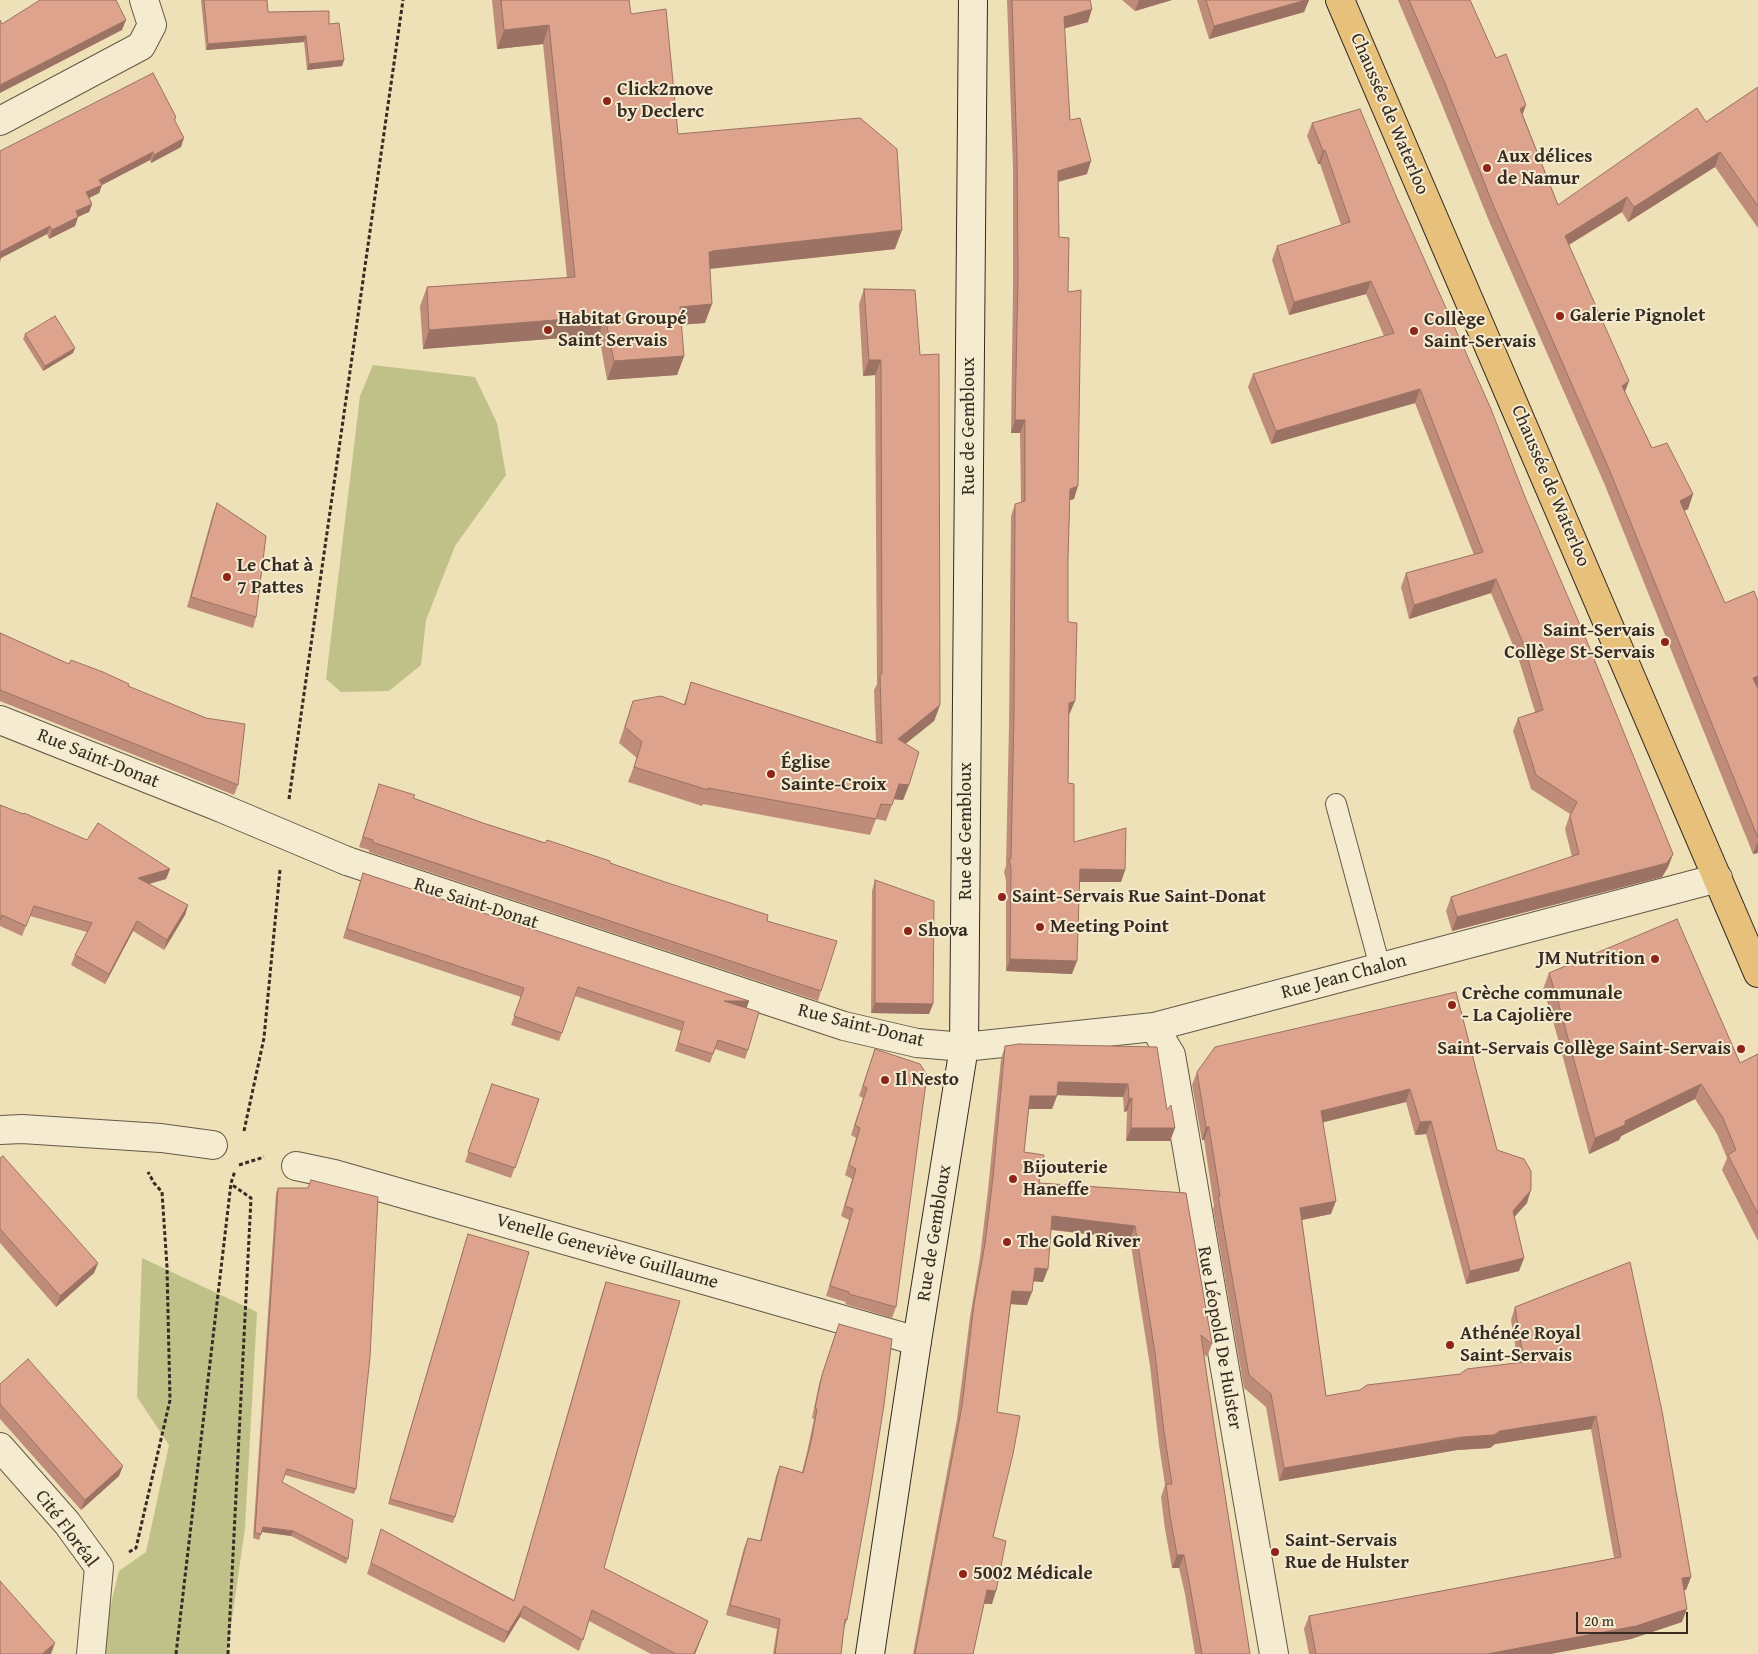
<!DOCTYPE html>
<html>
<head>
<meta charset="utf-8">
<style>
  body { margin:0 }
  #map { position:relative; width:1758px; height:1654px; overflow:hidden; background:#eee0b7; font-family:"Gentium Book Plus",serif }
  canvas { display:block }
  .scale { position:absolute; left:1576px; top:1612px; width:112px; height:22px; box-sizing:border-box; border:2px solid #372b22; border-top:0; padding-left:6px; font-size:15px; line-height:18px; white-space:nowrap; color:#372b22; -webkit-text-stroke:4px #f4ebd0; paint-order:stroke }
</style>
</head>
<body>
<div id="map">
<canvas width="1758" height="1654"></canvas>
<div class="scale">20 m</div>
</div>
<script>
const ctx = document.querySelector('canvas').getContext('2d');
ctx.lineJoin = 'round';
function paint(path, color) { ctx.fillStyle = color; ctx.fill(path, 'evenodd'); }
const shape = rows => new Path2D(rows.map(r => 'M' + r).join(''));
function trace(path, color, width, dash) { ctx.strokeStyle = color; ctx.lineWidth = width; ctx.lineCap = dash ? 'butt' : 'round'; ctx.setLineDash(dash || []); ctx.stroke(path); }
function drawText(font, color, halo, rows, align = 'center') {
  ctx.font = font + ' "Gentium Book Plus",serif'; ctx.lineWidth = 4; ctx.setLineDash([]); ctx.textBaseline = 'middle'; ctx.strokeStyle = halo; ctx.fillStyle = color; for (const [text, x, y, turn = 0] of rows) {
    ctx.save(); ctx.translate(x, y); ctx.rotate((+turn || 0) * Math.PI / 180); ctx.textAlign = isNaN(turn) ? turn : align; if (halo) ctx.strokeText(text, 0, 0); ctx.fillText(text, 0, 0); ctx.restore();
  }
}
const green = shape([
  [373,365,475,377,497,423,506,475,455,546,426,620,421,665,389,691,341,692,326,679,360,396],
  [142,1258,257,1312,245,1528,227,1654,99,1654,119,1571,146,1552,169,1445,137,1397]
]);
const path = shape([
  [289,799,403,0],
  [244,1131,264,1038,280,870],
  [239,1165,264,1157],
  [129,1552,136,1548,170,1400,167,1267,162,1192,154,1183,148,1172],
  [176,1654,231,1183,235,1171],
  [228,1654,251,1198,231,1184]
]);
const service = shape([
  [1336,804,1380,967]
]);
const minor = shape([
  [0,121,141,46,152,25,144,0],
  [0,720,219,807],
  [347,861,844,1026,917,1043,964,1047,1154,1027,1718,878],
  [1154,1027,1171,1055,1274,1654],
  [0,1130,22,1129,161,1138,213,1145],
  [296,1166,334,1174,917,1341],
  [0,1447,67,1523,99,1567,91,1654]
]);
const secondary = shape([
  [870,1654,917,1341,964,1047,973,0]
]);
const primary = shape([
  [1340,0,1758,973]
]);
const minorBridge = shape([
  [219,807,347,861]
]);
const wall = shape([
  [201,0,267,0,268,12,329,24,344,60,342,66,307,70,304,42,206,50],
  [492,0,629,0,631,14,678,134,895,249,710,269,705,323,681,325,684,356,677,375,607,380,599,335,423,349,420,306,427,287,567,278,543,44,497,49],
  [1007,0,1090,0,1088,22,1064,28,1070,120,1087,174,1058,182,1059,237,1068,292,1074,499,1070,500,1068,560,1068,622,1070,713,1069,714,1068,783,1074,842,1125,870,1121,882,1079,882,1072,974,1006,971,1006,880,1004,872,1006,866,1009,725,1011,516,1015,504,1021,502,1020,433,1011,433,1013,288,1013,169],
  [1122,0,1172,0,1135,11],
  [1197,0,1309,0,1304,12,1209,39],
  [1398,0,1470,0,1496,58,1523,115,1558,205,1706,122,1758,87,1758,228,1715,167,1628,222,1622,212,1569,245,1625,392,1652,448,1693,494,1688,509,1684,511,1725,603,1758,601,1758,853,1753,854,1604,483,1489,221,1438,95],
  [176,117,175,121,181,147,151,163,150,160,102,185,99,193,89,198,92,204,89,212,78,217,75,226,49,239,47,234,1,258,0,151],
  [1312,123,1396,196,1525,497,1673,854,1668,867,1662,877,1452,931,1446,911,1451,897,1572,857,1565,829,1570,814,1531,789,1513,731,1518,718,1535,712,1518,657,1491,593,1409,619,1401,587,1406,573,1474,555,1415,403,1271,444,1248,387,1253,374,1384,336,1366,294,1289,315,1272,260,1277,246,1341,225,1320,164,1318,164,1307,136],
  [864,289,915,290,940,705,934,721,906,743,909,785,903,800,894,799,886,821,876,819,870,835,703,804,702,806,628,782,637,758,619,743,633,701,684,704,691,682,876,742,874,690,877,684,875,375,863,376,859,304],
  [25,334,73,353,43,371,23,339],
  [217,503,256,617,253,628,187,607,213,513],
  [0,633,69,664,128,686,238,785,234,795,0,701],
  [379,784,413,798,483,823,610,863,767,921,821,991,818,1001,369,852,369,850,359,847],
  [0,805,87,840,170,869,166,879,149,884,188,905,185,915,164,950,133,931,105,984,71,965,75,955,87,932,30,916,22,936,0,926],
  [363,873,747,1008,748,1050,745,1059,715,1049,710,1063,675,1051,681,1031,575,996,559,1041,511,1025,521,997,343,938],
  [875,880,933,1004,929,1014,871,1013,872,891],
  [1549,973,1740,1063,1758,1054,1758,1241,1722,1170,1727,1158,1717,1134,1695,1099,1621,1136,1619,1140,1589,1154,1552,1017,1543,989],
  [1456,992,1497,1150,1527,1203,1514,1217,1524,1258,1519,1271,1466,1284,1426,1134,1415,1135,1406,1102,1323,1122,1331,1214,1302,1220,1326,1396,1460,1374,1518,1363,1511,1320,1515,1307,1630,1262,1691,1577,1686,1590,1684,1590,1682,1622,1631,1639,1550,1654,1309,1654,1304,1629,1309,1616,1614,1558,1591,1429,1495,1444,1490,1448,1457,1450,1279,1481,1266,1407,1244,1388,1213,1209,1214,1206,1204,1140,1202,1140,1192,1085,1197,1072],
  [1005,1046,1157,1047,1167,1110,1175,1128,1170,1141,1126,1141,1127,1111,1124,1112,1123,1097,1057,1095,1052,1109,1029,1109,1024,1152,1039,1183,1186,1193,1212,1344,1207,1357,1204,1354,1214,1425,1250,1654,1195,1654,1185,1594,1179,1568,1172,1568,1165,1529,1161,1497,1165,1485,1159,1445,1150,1366,1130,1239,1051,1230,1043,1282,1033,1281,1027,1305,1011,1304,997,1412,993,1537,992,1604,984,1604,973,1654,913,1654,957,1419,970,1317,980,1257,988,1190,1001,1059],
  [875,1049,896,1307,892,1318,845,1304,846,1302,826,1296,849,1220,841,1216,852,1179,845,1175,856,1138,851,1135,863,1098,859,1096],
  [492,1084,539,1099,511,1178,465,1162],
  [0,1158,98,1263,94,1273,56,1307,0,1243],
  [278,1188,356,1489,354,1494,285,1475,282,1482,348,1559,346,1564,291,1536,262,1532,259,1540,253,1538,276,1193],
  [466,1239,455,1517,453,1523,388,1504],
  [606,1282,604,1568,708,1621,695,1654,651,1654,589,1621,579,1651,520,1617,504,1643,367,1574,381,1529,514,1600,602,1293],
  [835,1334,847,1620,844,1628,841,1654,773,1654,777,1629,726,1615,744,1548,748,1538,760,1541,776,1476,780,1466,802,1472,807,1452,814,1419,812,1418,819,1384],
  [0,1384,119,1476,81,1510,0,1419]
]);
const shadedWall = shape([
  [1139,0,1172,0,1135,11],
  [1306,0,1309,0,1304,12,1209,39,1214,26],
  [1092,9,1088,22,1059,30,1064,17],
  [126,20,122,30,0,93,0,85],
  [549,25,543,44,497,49,504,30],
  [306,36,304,42,206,50,208,44],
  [344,60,342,66,307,70,309,64],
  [1526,105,1521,119,1520,109],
  [184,138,181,147,151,163,154,155],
  [1325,150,1320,164,1318,164,1323,151],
  [153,152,150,160,102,185,99,193,83,201,86,192,99,180],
  [1720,152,1715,167,1628,222,1634,207],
  [1091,161,1087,174,1053,183,1058,171],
  [1627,197,1622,212,1560,250,1565,236],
  [92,204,89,212,73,219,76,211],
  [78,217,75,226,49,239,52,230],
  [50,226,47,234,1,258,0,262,0,252],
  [902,230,895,249,706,269,709,252,712,251],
  [1371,281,1366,294,1289,315,1294,302],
  [712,304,705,323,673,325,680,307],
  [605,316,599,335,423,349,429,330],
  [75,348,73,353,43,371,45,366],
  [684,356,677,375,607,380,614,361],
  [869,360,881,360,875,375,863,376],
  [1629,381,1624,395,1622,386],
  [1420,389,1415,403,1271,444,1276,431],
  [1015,420,1025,420,1020,433,1011,433],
  [1078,486,1074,499,1066,501,1070,489],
  [1693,494,1688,509,1675,515,1680,501],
  [1496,579,1491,593,1409,619,1414,605],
  [1758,676,1758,688,1753,678],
  [1075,701,1070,713,1065,716,1069,703],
  [940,705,934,721,893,754,898,739],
  [899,784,909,785,903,800,893,799],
  [1758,841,1758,853,1753,854],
  [1673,854,1668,867,1662,877,1452,931,1457,917],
  [170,869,166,879,134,888,138,878],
  [1080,869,1125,870,1121,882,1075,882],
  [188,905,185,915,164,950,167,940],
  [137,921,133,931,105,984,109,974],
  [1010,959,1077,961,1072,974,1006,971],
  [724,1001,749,1001,746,1010],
  [875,1003,933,1004,929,1014,871,1013],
  [1058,1082,1128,1084,1123,1097,1053,1095],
  [1701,1084,1695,1099,1621,1136,1619,1140,1589,1154,1595,1138,1625,1121],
  [1410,1089,1406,1102,1316,1124,1321,1111],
  [1030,1096,1057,1096,1052,1109,1025,1109],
  [1132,1098,1127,1111,1124,1112,1129,1099],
  [1431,1121,1426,1134,1415,1135,1420,1122],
  [1206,1127,1209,1127,1204,1140,1202,1140],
  [1131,1128,1175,1128,1170,1141,1126,1141],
  [1531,1190,1527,1203,1508,1224,1513,1211],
  [1336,1201,1331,1214,1296,1221,1300,1208],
  [1052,1216,1135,1226,1130,1239,1047,1229],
  [1524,1258,1519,1271,1466,1284,1470,1271],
  [98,1263,94,1273,56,1307,60,1296],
  [1035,1268,1048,1269,1043,1282,1030,1281],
  [1012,1291,1032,1292,1027,1305,1007,1304],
  [1596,1416,1591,1429,1495,1444,1490,1448,1457,1450,1279,1481,1284,1468,1500,1431],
  [123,1466,119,1476,81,1510,85,1500],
  [263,1527,293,1531,291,1536,262,1532],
  [1177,1555,1184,1555,1179,1568,1172,1568],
  [1691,1577,1686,1590,1677,1591,1682,1578],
  [987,1590,996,1591,992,1604,982,1603],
  [524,1606,520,1617,504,1643,508,1632],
  [1687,1609,1682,1622,1631,1639,1550,1654,1487,1654],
  [708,1621,695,1654,694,1654],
  [55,1643,51,1654,42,1654]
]);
const building = shape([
  [40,0,116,0,126,20,0,85,0,20,2,24,40,0],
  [204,0,267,0,268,12,329,11,329,24,339,23,344,60,309,64,306,36,208,44,204,0],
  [501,0,629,0,631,14,666,9,678,134,860,118,897,149,902,230,712,251,712,252,709,252,712,304,680,307,684,356,614,361,605,316,429,330,427,287,575,277,549,25,504,30,501,0],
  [1012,0,1090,0,1092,9,1064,17,1070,120,1080,118,1091,161,1058,171,1059,237,1069,238,1068,292,1081,290,1078,486,1070,489,1068,560,1068,622,1077,623,1075,701,1069,703,1068,783,1074,784,1074,842,1126,828,1125,870,1080,869,1077,961,1010,959,1011,868,1009,859,1011,859,1014,713,1015,504,1025,501,1025,420,1015,420,1018,276,1017,156,1012,0],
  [1206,0,1306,0,1214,26,1206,0],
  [1409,0,1470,0,1496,58,1506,54,1526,105,1520,109,1558,205,1697,108,1706,122,1758,87,1758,206,1720,152,1634,207,1627,197,1565,236,1629,381,1622,386,1652,448,1667,443,1693,494,1680,501,1725,603,1754,591,1758,601,1758,676,1753,678,1758,689,1758,838,1609,469,1494,207,1444,81,1409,0],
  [153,73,176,117,174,119,184,138,154,155,153,152,99,180,102,185,86,192,92,204,76,211,78,217,52,230,50,226,0,252,0,151,153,73],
  [1360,109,1396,196,1491,409,1525,497,1586,639,1673,854,1667,863,1457,917,1451,897,1579,854,1570,816,1577,802,1536,775,1518,718,1543,710,1523,643,1496,579,1414,605,1406,573,1483,552,1420,389,1276,431,1253,374,1394,333,1371,281,1294,302,1277,246,1350,222,1325,150,1323,151,1312,123,1360,109],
  [864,289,915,290,920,355,939,354,940,705,898,739,919,752,909,785,899,784,892,805,881,804,876,819,708,788,708,790,634,767,642,742,625,727,633,701,661,696,685,705,691,682,882,744,880,675,882,673,881,360,869,360,864,289],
  [55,316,75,348,45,366,25,334,55,316],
  [217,503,266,536,256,617,191,597,217,503],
  [0,633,69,664,71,660,103,672,129,684,128,686,206,718,245,724,238,785,0,690,0,633],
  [379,784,415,795,413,798,483,823,545,843,547,840,610,861,610,863,671,884,768,915,767,921,837,941,821,991,372,842,373,840,363,837,379,784],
  [0,805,23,814,24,813,87,840,98,823,170,869,138,878,188,905,167,940,137,921,109,974,75,955,92,923,34,906,26,926,2,915,0,920,0,805],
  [363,873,749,1001,724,1001,759,1012,748,1050,718,1040,713,1054,678,1043,684,1022,578,987,562,1033,514,1016,524,988,347,929,363,873],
  [875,880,934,901,933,1004,875,1003,875,880],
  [1677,919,1740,1063,1758,1054,1758,1214,1728,1155,1736,1150,1723,1118,1701,1084,1625,1121,1625,1125,1595,1138,1558,1001,1549,973,1677,919],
  [1456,992,1497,1150,1524,1159,1531,1171,1531,1190,1513,1211,1524,1258,1470,1271,1431,1121,1420,1122,1410,1089,1321,1111,1336,1201,1300,1208,1326,1396,1360,1390,1367,1385,1460,1374,1467,1369,1524,1362,1515,1307,1630,1262,1662,1411,1691,1577,1682,1578,1687,1609,1636,1626,1487,1654,1316,1654,1309,1616,1621,1557,1596,1416,1500,1431,1494,1435,1462,1437,1284,1468,1271,1394,1249,1375,1218,1196,1220,1196,1209,1127,1206,1127,1197,1072,1215,1047,1456,992],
  [1019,1044,1157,1047,1167,1110,1171,1105,1175,1128,1131,1128,1132,1098,1129,1099,1128,1084,1058,1082,1057,1096,1030,1096,1024,1152,1044,1155,1039,1183,1186,1193,1212,1344,1201,1335,1214,1425,1250,1654,1202,1654,1189,1581,1184,1555,1177,1555,1170,1516,1166,1484,1172,1484,1164,1432,1155,1353,1135,1226,1052,1216,1048,1269,1035,1268,1032,1292,1012,1291,997,1412,1020,1416,1013,1454,993,1537,1006,1541,996,1591,987,1590,973,1654,915,1654,962,1406,974,1304,985,1244,993,1177,1005,1046,1019,1044],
  [875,1049,920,1064,927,1075,896,1307,849,1294,849,1292,830,1286,853,1209,845,1206,856,1169,849,1165,860,1128,855,1125,867,1088,863,1086,875,1049],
  [492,1084,539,1099,515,1168,468,1152,492,1084],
  [3,1156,98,1263,60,1296,0,1229,0,1158,3,1156],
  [311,1180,378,1197,370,1357,356,1489,287,1469,282,1482,353,1520,348,1559,293,1531,263,1527,261,1534,255,1533,278,1188,308,1188,311,1180],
  [468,1234,529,1252,455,1517,390,1499,468,1234],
  [606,1282,680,1301,604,1568,708,1621,694,1654,676,1654,592,1610,583,1640,524,1606,508,1632,371,1563,381,1529,514,1601,606,1282],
  [839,1324,892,1339,884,1405,870,1492,847,1620,845,1619,841,1654,775,1654,780,1619,730,1605,748,1538,761,1541,780,1466,803,1473,811,1442,817,1409,815,1408,822,1375,839,1324],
  [28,1359,123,1466,85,1500,0,1404,0,1384,28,1359],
  [0,1581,55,1643,42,1654,1,1654,0,1653,0,1581]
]);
const markers = [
  [607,101,5,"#8f2418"],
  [1487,168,5,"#8f2418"],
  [1560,316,5,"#8f2418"],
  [548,330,5,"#8f2418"],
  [1414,331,5,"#8f2418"],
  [227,577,5,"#8f2418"],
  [1665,642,5,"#8f2418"],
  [771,774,5,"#8f2418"],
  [1002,897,5,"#8f2418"],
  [1040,927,5,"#8f2418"],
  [908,931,5,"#8f2418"],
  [1655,959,5,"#8f2418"],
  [1452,1005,5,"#8f2418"],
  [1741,1049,5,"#8f2418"],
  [885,1080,5,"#8f2418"],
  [1013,1179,5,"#8f2418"],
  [1007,1242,5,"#8f2418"],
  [1450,1345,5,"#8f2418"],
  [1275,1552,5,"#8f2418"],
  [963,1574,5,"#8f2418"]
];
const poiNames = [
  ["Click2move",617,90],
  ["by Declerc",617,112],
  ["Aux délices",1497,157],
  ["de Namur",1497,179],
  ["Galerie Pignolet",1570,316],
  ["Habitat Groupé",558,319],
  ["Saint Servais",558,341],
  ["Collège",1424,320],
  ["Saint-Servais",1424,342],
  ["Le Chat à",237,566],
  ["7 Pattes",237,588],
  ["Saint-Servais",1655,631,"right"],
  ["Collège St-Servais",1655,653,"right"],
  ["Église",781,763],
  ["Sainte-Croix",781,785],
  ["Saint-Servais Rue Saint-Donat",1012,897],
  ["Meeting Point",1050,927],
  ["Shova",918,931],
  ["JM Nutrition",1645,959,"right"],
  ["Crèche communale",1462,994],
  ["- La Cajolière",1462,1016],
  ["Saint-Servais Collège Saint-Servais",1731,1049,"right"],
  ["Il Nesto",895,1080],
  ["Bijouterie",1023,1168],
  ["Haneffe",1023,1190],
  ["The Gold River",1017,1242],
  ["Athénée Royal",1460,1334],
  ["Saint-Servais",1460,1356],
  ["Saint-Servais",1285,1541],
  ["Rue de Hulster",1285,1563],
  ["5002 Médicale",973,1574]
];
const streetNames = [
  ["Chaussée de Waterloo",1389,114,67],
  ["Rue de Gembloux",969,426,-90],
  ["Chaussée de Waterloo",1550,486,67],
  ["Rue Saint-Donat",98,759,22],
  ["Rue de Gembloux",966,831,-90],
  ["Rue Saint-Donat",476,904,18],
  ["Rue Jean Chalon",1344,977,-15],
  ["Rue Saint-Donat",861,1026,14],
  ["Rue de Gembloux",935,1233,-81],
  ["Venelle Geneviève Guillaume",607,1252,16],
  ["Rue Léopold De Hulster",1219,1338,80],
  ["Cité Floréal",66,1529,53]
];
paint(green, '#c0c089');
trace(service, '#655847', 22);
trace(minor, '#655847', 30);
trace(secondary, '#372b22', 30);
trace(primary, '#372b22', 30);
trace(path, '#372b22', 3, [4, 2.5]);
trace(service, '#f4ebd0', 20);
trace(minor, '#f4ebd0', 28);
trace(secondary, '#f4ebd0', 28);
trace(primary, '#e7c07c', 28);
trace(minorBridge, '#655847', 30, []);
trace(minorBridge, '#f4ebd0', 28);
paint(wall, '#bf8c79');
paint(shadedWall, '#9b7263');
paint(building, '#dea38d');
trace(building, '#9b7263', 1);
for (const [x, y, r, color] of markers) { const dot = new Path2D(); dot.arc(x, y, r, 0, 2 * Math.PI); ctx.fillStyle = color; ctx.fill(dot); trace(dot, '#f4ebd0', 2); }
drawText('bold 19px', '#372b22', '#f4ebd0', poiNames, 'left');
drawText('19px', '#372b22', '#f4ebd0', streetNames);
</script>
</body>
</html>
